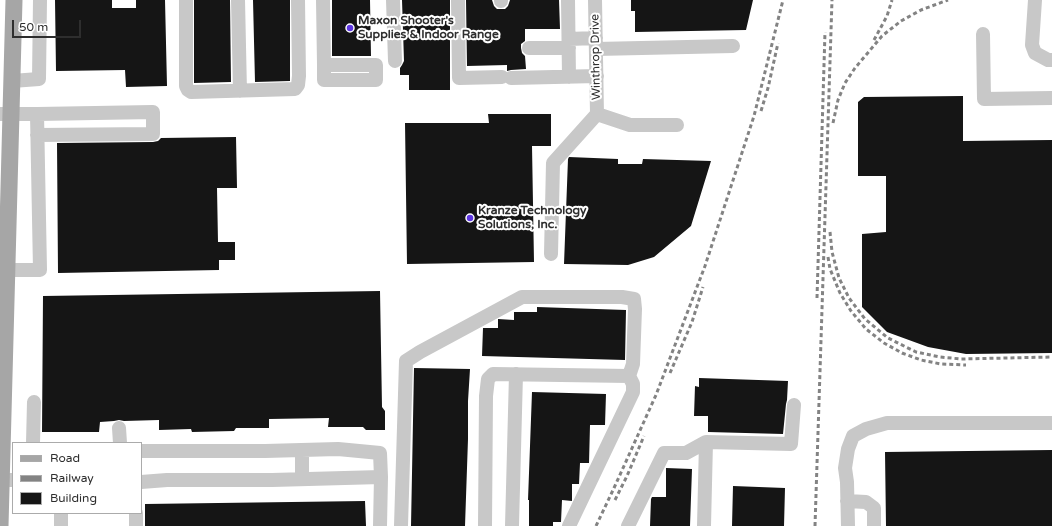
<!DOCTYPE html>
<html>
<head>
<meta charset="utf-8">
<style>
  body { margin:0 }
  #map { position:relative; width:1052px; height:526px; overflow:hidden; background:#fff; font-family:"Varela Round",sans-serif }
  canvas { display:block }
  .legend { position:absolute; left:12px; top:442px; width:130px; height:72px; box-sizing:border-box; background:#fff; border:1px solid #ababab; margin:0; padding:5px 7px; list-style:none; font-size:12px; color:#2e2e2e }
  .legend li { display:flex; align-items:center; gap:8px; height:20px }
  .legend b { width:20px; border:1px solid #ababab }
  .scale { position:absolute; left:12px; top:20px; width:69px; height:18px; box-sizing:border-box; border:2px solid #2e2e2e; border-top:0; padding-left:5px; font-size:12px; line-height:14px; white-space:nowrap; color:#2e2e2e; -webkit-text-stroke:3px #fff; paint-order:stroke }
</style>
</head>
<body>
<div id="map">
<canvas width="1052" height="526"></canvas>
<ul class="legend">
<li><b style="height:5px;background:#a6a6a6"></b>Road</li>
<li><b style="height:5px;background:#838383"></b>Railway</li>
<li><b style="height:11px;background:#151515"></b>Building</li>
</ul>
<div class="scale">50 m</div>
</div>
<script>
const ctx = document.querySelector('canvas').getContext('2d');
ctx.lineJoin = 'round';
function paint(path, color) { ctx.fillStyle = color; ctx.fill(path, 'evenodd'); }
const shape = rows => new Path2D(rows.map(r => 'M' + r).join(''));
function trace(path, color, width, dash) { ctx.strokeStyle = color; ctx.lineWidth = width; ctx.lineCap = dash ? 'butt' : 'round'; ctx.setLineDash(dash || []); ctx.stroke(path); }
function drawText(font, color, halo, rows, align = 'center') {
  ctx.font = font + ' "Varela Round",sans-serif'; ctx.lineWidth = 4; ctx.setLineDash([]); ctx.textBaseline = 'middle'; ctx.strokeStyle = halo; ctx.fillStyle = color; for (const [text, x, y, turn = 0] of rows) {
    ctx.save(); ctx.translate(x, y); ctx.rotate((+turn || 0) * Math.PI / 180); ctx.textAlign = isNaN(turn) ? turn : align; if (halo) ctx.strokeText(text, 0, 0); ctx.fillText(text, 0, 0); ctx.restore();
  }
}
const building = shape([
  [55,0,112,0,112,8,136,8,136,0,165,0,167,86,126,87,125,70,56,71],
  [194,0,230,0,231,82,194,83],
  [253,0,290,0,290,81,255,82],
  [332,0,370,0,371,56,332,56],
  [402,0,450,0,450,90,409,90,409,75,400,75,400,68,402,65,404,61],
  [466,0,492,0,494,6,497,9,505,9,508,6,510,0,559,0,560,29,525,29,525,41,521,44,521,48,522,53,525,56,526,69,511,70,507,71,507,65,467,66],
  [631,0,753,0,746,30,635,32,635,11,631,11],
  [963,96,963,141,1052,140,1052,353,966,354,928,347,887,332,862,307,862,234,886,232,886,176,858,176,858,102,864,97],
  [488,114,551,114,551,146,532,146,534,262,407,264,405,123,489,123],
  [236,137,237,188,217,188,218,242,235,242,235,260,219,260,219,270,58,273,57,143,153,142,158,141,161,138],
  [569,157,618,159,618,164,642,164,643,159,711,161,691,226,654,257,628,265,564,264,568,159],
  [380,291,382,407,385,411,385,430,366,430,363,427,328,427,329,418,269,419,269,428,236,428,234,431,192,432,191,429,159,430,159,420,124,421,119,420,114,421,100,422,99,432,42,432,43,296],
  [537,307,626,310,625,360,482,356,483,328,498,328,498,319,514,320,514,312,537,312],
  [414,368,470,369,468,401,468,439,465,526,411,526],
  [699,378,788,381,787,400,786,404,783,434,708,432,708,416,694,416,695,386,699,387],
  [532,392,606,394,605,425,590,425,589,463,580,463,579,484,572,484,572,501,562,500,561,522,553,522,553,526,529,526,529,500,528,500],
  [1052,450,1052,526,886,526,885,452],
  [666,468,692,469,690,526,650,526,651,499,652,497,666,497],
  [733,486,785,488,784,526,732,526],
  [365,501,366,526,145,526,145,504]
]);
const minor = shape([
  [186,0,186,86,188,90,191,92,295,89,298,85,299,76,298,0],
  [238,0,240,91],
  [323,0,324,65,324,80,376,80,376,65,324,65],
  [393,0,395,61],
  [458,0,459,78,502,77],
  [501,0,501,1],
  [568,0,569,77],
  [595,0,597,114],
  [1035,0,1032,45,1035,53,1048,60,1052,60],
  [983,34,984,99,1052,98],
  [569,39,596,38],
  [529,48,569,48],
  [596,49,733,46],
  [511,78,597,76],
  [12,81,39,79,40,0],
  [0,114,37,114,40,270,0,270],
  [37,114,153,112,153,134,37,135],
  [597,114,630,125,677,125],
  [551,254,553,163,597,114],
  [119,428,120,443],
  [33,443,34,402],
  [141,451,265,451,338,449,380,453,381,477,272,480,167,480,141,482],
  [302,479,302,450],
  [0,480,13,480],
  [847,501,866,502,874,508,874,526],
  [61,513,61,526],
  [136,513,136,526],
  [380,526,381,477],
  [401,526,406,361,420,352,522,297,622,297,634,299,635,309,633,364,629,376],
  [485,526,486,396,488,379,493,374,629,376,633,384,633,392,569,526],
  [512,526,516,374],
  [628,526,664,453,686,453,706,442,791,444,794,405],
  [704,526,706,442],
  [848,526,847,482,845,468,848,449,853,436,866,429,887,423,1052,423]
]);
const major = shape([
  [0,526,14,0]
]);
const rail = shape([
  [874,40,887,16,892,0],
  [761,111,768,88,778,43],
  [833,123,838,100,845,83,855,68,882,36,901,21,921,10,948,0],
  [830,232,832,252,839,278,849,298,865,319,888,338,916,352,940,357,961,359,1052,357],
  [828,257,830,269,840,293,851,311,866,329,884,343,902,353,921,360,941,364,966,365],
  [817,298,825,32],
  [670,373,692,322,703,287],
  [615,500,627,476,644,436],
  [596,526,614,488,656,395,705,266,754,116,783,0],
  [815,526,832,0]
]);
const markers = [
  [350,28,4,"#5d35e1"],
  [470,218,4,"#5d35e1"]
];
const poiNames = [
  ["Maxon Shooter's",358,21],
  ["Supplies & Indoor Range",358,35],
  ["Kranze Technology",478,211],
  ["Solutions, Inc.",478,225]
];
const streetNames = [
  ["Winthrop Drive",596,57,-91]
];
paint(building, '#151515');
trace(minor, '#c8c8c8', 14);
trace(major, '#a6a6a6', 17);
trace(rail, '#838383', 3, [4, 3]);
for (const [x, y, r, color] of markers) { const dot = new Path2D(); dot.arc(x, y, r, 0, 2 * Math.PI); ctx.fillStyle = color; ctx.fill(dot); trace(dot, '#fff', 1.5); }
drawText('bold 12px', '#2e2e2e', '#fff', poiNames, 'left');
drawText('12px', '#2e2e2e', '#fff', streetNames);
</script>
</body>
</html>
